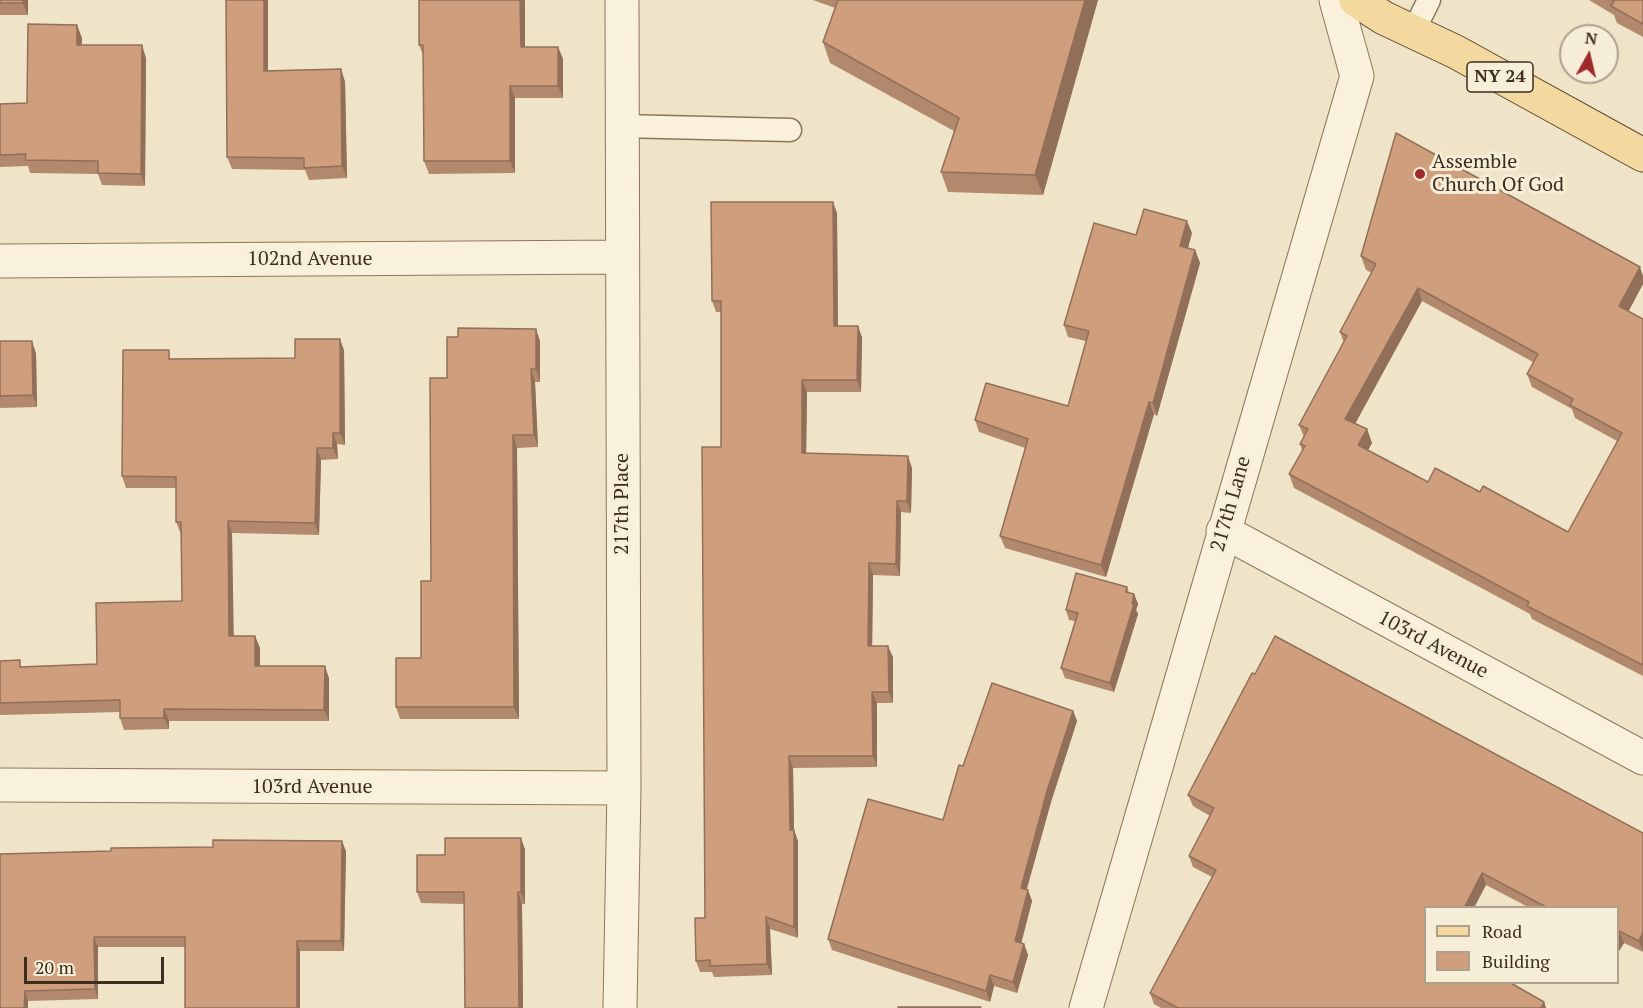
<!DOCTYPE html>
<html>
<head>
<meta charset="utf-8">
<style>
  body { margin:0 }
  #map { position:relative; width:1643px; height:1008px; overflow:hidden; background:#f0e4c8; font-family:"PT Serif",serif }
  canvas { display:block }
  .legend { position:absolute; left:1424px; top:906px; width:195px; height:78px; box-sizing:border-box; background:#f7eed8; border:2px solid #ada18e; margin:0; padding:8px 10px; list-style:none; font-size:18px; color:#3d2e20 }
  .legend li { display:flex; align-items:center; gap:12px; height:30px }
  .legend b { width:30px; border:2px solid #ada18e }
  .north { position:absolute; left:1559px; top:24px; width:60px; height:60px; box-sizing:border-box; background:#f7eed8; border:2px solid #ada18e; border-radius:50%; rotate:8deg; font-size:16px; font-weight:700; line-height:24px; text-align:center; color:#3d2e20 }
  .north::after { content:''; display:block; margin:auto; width:21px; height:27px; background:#9e2a2b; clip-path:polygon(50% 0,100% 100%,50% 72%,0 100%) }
  .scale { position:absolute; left:24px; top:957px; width:140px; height:27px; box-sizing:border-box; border:3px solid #3d2e20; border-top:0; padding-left:8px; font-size:18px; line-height:21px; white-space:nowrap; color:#3d2e20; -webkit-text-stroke:4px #f7eed8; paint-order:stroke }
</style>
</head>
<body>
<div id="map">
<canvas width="1643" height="1008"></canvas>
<ul class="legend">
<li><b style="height:8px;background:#f3d9a0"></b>Road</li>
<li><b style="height:16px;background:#cf9f7d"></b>Building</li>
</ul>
<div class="north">N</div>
<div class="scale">20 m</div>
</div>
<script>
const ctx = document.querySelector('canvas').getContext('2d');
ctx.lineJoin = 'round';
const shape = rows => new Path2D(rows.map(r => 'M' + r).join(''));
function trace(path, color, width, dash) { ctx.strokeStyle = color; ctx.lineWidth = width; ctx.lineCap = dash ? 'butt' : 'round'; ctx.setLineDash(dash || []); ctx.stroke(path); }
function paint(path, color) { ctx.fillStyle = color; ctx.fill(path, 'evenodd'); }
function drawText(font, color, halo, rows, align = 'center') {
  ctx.font = font + ' "PT Serif",serif'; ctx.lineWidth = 6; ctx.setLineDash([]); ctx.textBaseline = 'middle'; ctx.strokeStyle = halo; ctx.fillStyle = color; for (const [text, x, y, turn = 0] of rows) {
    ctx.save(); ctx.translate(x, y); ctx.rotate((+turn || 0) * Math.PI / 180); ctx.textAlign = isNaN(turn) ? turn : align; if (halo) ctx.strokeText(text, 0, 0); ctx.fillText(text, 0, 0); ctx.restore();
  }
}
const lane = shape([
  [1413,32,1429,0],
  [621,126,790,130]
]);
const street = shape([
  [0,261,621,257],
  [1223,531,1643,758],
  [0,785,624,788],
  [620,1008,624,788,622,0],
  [1086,1008,1357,76,1336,0]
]);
const primary = shape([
  [1356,0,1384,18,1456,52,1643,155]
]);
const wall = shape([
  [0,0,28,0,28,15,0,15],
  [226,0,268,0,268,71,341,69,345,82,347,178,309,180,305,170,232,169,227,157],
  [419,0,525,0,525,47,558,47,563,59,563,98,515,98,515,173,429,174,424,161,423,55,419,45],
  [813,0,1098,0,1043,195,948,192,941,172,954,131,830,63,823,42,835,8],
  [1589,0,1643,0,1643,37,1617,23,1614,15],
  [82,38,81,45,146,58,145,186,102,185,98,174,30,173,28,166,0,167,0,104,27,103],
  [837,213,838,326,862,337,861,392,807,392,806,453,912,468,911,513,901,512,900,576,873,575,872,646,893,657,893,703,877,703,877,767,793,768,794,830,798,841,798,938,770,929,772,975,714,977,712,972,700,972,696,961,705,918,721,447,721,312,716,312,712,301],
  [1192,233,1188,248,1195,250,1200,263,1157,416,1154,414,1106,577,1005,548,1000,536,1025,448,979,432,975,420,1068,406,1086,341,1068,337,1064,325,1136,235],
  [1361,256,1643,284,1628,311,1643,319,1643,676,1532,619,1530,614,1294,488,1289,474,1302,450,1300,444,1304,437,1299,425,1344,343,1340,332,1372,273,1366,270],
  [1422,301,1533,362,1527,374,1532,387,1572,409,1575,418,1617,441,1568,532,1480,492,1428,482,1368,450,1372,443,1367,429,1355,424],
  [0,341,36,353,37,407,0,408],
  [540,341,540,382,535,382,538,447,517,448,519,719,400,719,396,707,421,658,431,581,447,378],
  [344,350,345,445,337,444,338,459,321,460,319,535,232,533,233,636,255,636,260,648,260,666,329,678,329,721,169,721,169,729,124,730,120,718,120,712,0,715,0,661,22,667,97,664,182,601,181,534,176,522,176,488,126,488,122,476,172,359,295,358],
  [1127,587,1129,593,1134,594,1138,604,1136,610,1138,614,1114,692,1065,678,1061,668,1075,621,1069,620,1066,610],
  [1073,711,1077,721,1051,802,1027,889,1032,901,1021,943,1024,944,1028,955,1017,993,994,986,990,1002,832,950,828,939,943,820,963,766],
  [1188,795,1643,833,1643,952,1624,943,1617,954,1617,908,1530,908,1486,885,1425,982,1544,1002,1546,1008,1161,1008,1154,1004,1150,993,1212,877,1193,867,1189,856,1210,816,1193,806],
  [521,838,525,850,525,904,522,904,523,1008,465,1008,464,904,421,903,417,892,445,855],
  [346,851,344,951,300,951,185,947,98,947,98,999,28,1001,0,1008,0,854]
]);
const shadedWall = shape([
  [23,0,28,0,28,15,23,3],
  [264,0,268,0,268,83,264,71],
  [520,0,525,0,525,59,521,47],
  [1085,0,1098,0,1043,195,1035,175],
  [77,25,82,38,81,57,77,45],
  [142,45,146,58,145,186,141,174],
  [558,47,563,59,563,98,558,86],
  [341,69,345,82,347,178,342,166],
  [510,86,515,98,515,173,510,161],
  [833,202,837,213,838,337,834,326],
  [1187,221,1192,233,1185,258,1180,246],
  [1195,250,1200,263,1157,416,1153,403],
  [1640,267,1643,276,1643,284,1624,320,1619,306],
  [1418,288,1422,301,1350,433,1345,419],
  [858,326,862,337,861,392,857,380],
  [536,329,540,341,540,382,536,369],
  [340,339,344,350,345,445,340,433],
  [32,341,36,353,37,407,33,395],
  [531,369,535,382,538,447,534,435],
  [802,380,807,392,806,465,802,453],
  [1149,402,1154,414,1106,577,1101,565],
  [1367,429,1372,443,1363,459,1358,445],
  [333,433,337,444,338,459,333,448],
  [513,435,517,448,519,719,514,707],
  [317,448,321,460,319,535,315,523],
  [908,456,912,468,911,513,907,501],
  [897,501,901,512,900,576,896,564],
  [228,521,232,533,234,647,229,636],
  [869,563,873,575,872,657,868,646],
  [1134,594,1138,604,1136,610,1138,614,1114,692,1110,683],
  [255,636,260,648,260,677,255,666],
  [888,646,893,657,893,703,889,692],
  [325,666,329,678,329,721,324,710],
  [872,692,877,703,877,767,873,756],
  [164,709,169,721,169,729,164,718],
  [1073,711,1077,721,1051,802,1024,898,1021,888,1047,791],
  [789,756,793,768,794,830,798,841,798,938,794,927,790,830],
  [521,838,525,850,525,904,521,892],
  [342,841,346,851,344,951,341,941],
  [1482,873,1486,885,1474,908,1464,908],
  [1028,890,1032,901,1019,952,1015,941],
  [518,892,522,904,523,1008,519,1008],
  [766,917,770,929,772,975,767,964],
  [1619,931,1624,943,1617,954,1617,935],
  [1643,932,1643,952,1639,941],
  [94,937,98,947,98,999,95,989],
  [297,941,300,951,300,1008,297,1008],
  [1024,944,1028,955,1017,993,1013,982],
  [990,975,994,986,990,1002,986,991],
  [25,991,28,1001,28,1008,24,1008],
  [1544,1002,1546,1008,1541,1008]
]);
const building = shape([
  [0,0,23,0,23,3,0,3,0,0],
  [226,0,264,0,264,71,341,69,342,166,304,168,304,158,227,157,226,0],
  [419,0,520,0,521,47,558,47,558,86,510,86,510,161,424,161,423,45,419,45,419,0],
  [838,0,1085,0,1035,175,941,172,959,118,823,42,838,0],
  [1612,0,1643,0,1643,24,1611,6,1614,1,1612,0],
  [28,24,77,25,77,45,142,45,141,174,98,173,98,161,25,160,26,154,0,155,0,104,27,103,28,24],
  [1396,133,1640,267,1619,306,1643,319,1643,665,1527,606,1529,602,1289,474,1305,446,1300,444,1308,429,1299,425,1347,336,1340,332,1376,264,1361,256,1396,133],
  [1418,288,1538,354,1527,374,1573,399,1570,405,1622,433,1568,532,1483,486,1480,492,1435,468,1428,482,1358,445,1367,429,1345,419,1418,288],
  [711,202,833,202,834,326,858,326,857,380,802,380,802,453,908,456,907,501,897,501,896,564,869,563,868,646,888,646,889,692,872,692,873,756,789,756,790,830,794,830,794,927,766,917,767,964,710,966,710,960,696,961,695,918,705,918,702,447,721,447,721,301,712,301,711,202],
  [1144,209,1187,221,1180,246,1195,250,1153,403,1149,402,1101,565,1000,536,1028,439,975,420,986,383,1068,406,1089,331,1064,325,1094,223,1136,235,1144,209],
  [458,328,536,329,536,369,531,369,534,435,513,435,514,707,396,707,396,658,421,658,421,581,431,581,430,378,447,378,447,337,458,337,458,328],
  [295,339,340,339,340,433,333,433,333,448,317,448,315,523,228,521,229,636,255,636,255,666,325,666,324,710,164,709,164,718,120,718,120,700,0,703,0,661,20,660,20,667,97,664,96,603,182,601,181,522,176,522,176,477,122,476,123,350,169,350,169,359,295,358,295,339],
  [0,341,32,341,33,395,0,396,0,341],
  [1076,573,1127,587,1126,592,1134,594,1132,604,1134,604,1110,683,1061,668,1078,613,1066,610,1076,573],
  [1275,636,1643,833,1643,932,1639,941,1619,931,1617,935,1617,908,1548,908,1482,873,1464,908,1425,908,1425,982,1509,982,1544,1002,1541,1008,1178,1008,1150,993,1216,870,1189,856,1214,808,1188,795,1252,673,1255,674,1275,636],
  [992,683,1073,711,1047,791,1021,888,1028,890,1015,941,1024,944,1013,982,990,975,986,991,828,939,868,799,943,820,959,765,963,766,992,683],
  [445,838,521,838,521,892,518,892,519,1008,465,1008,464,892,417,892,417,855,445,855,445,838],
  [213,840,342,841,341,941,297,941,297,1008,185,1008,185,937,94,937,95,989,25,991,24,1008,0,1008,0,854,111,851,111,848,213,847,213,840],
  [898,1007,981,1007,980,1008,898,1008,898,1007]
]);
const markers = [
  [1420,174,6,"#9e2a2b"]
];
const shields = [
  [1500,77,66]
];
const shieldNames = [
  ["NY 24",1500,77]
];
const poiNames = [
  ["Assemble",1432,162],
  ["Church Of God",1432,185]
];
const streetNames = [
  ["102nd Avenue",310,259],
  ["217th Place",622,504,-90],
  ["217th Lane",1231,504,-74],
  ["103rd Avenue",1433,645,28],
  ["103rd Avenue",312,787]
];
trace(lane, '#8d765c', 25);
trace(street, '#8d765c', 35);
trace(primary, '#5b4430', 35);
trace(lane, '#faf1dc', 22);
trace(street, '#faf1dc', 33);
trace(primary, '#f3d9a0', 33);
paint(wall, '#b2896c');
paint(shadedWall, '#916f58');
paint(building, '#cf9f7d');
trace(building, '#916f58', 1.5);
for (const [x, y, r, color] of markers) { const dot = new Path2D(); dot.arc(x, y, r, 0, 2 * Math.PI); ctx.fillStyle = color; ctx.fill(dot); trace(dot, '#f7eed8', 2); }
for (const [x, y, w] of shields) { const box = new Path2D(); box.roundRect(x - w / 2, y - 15, w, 30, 4.5); ctx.fillStyle = '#f7eed8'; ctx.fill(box); trace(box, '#3d2e20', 1.5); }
drawText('bold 18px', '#3d2e20', null, shieldNames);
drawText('20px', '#3d2e20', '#f7eed8', poiNames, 'left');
drawText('20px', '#3d2e20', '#f7eed8', streetNames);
</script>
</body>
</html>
